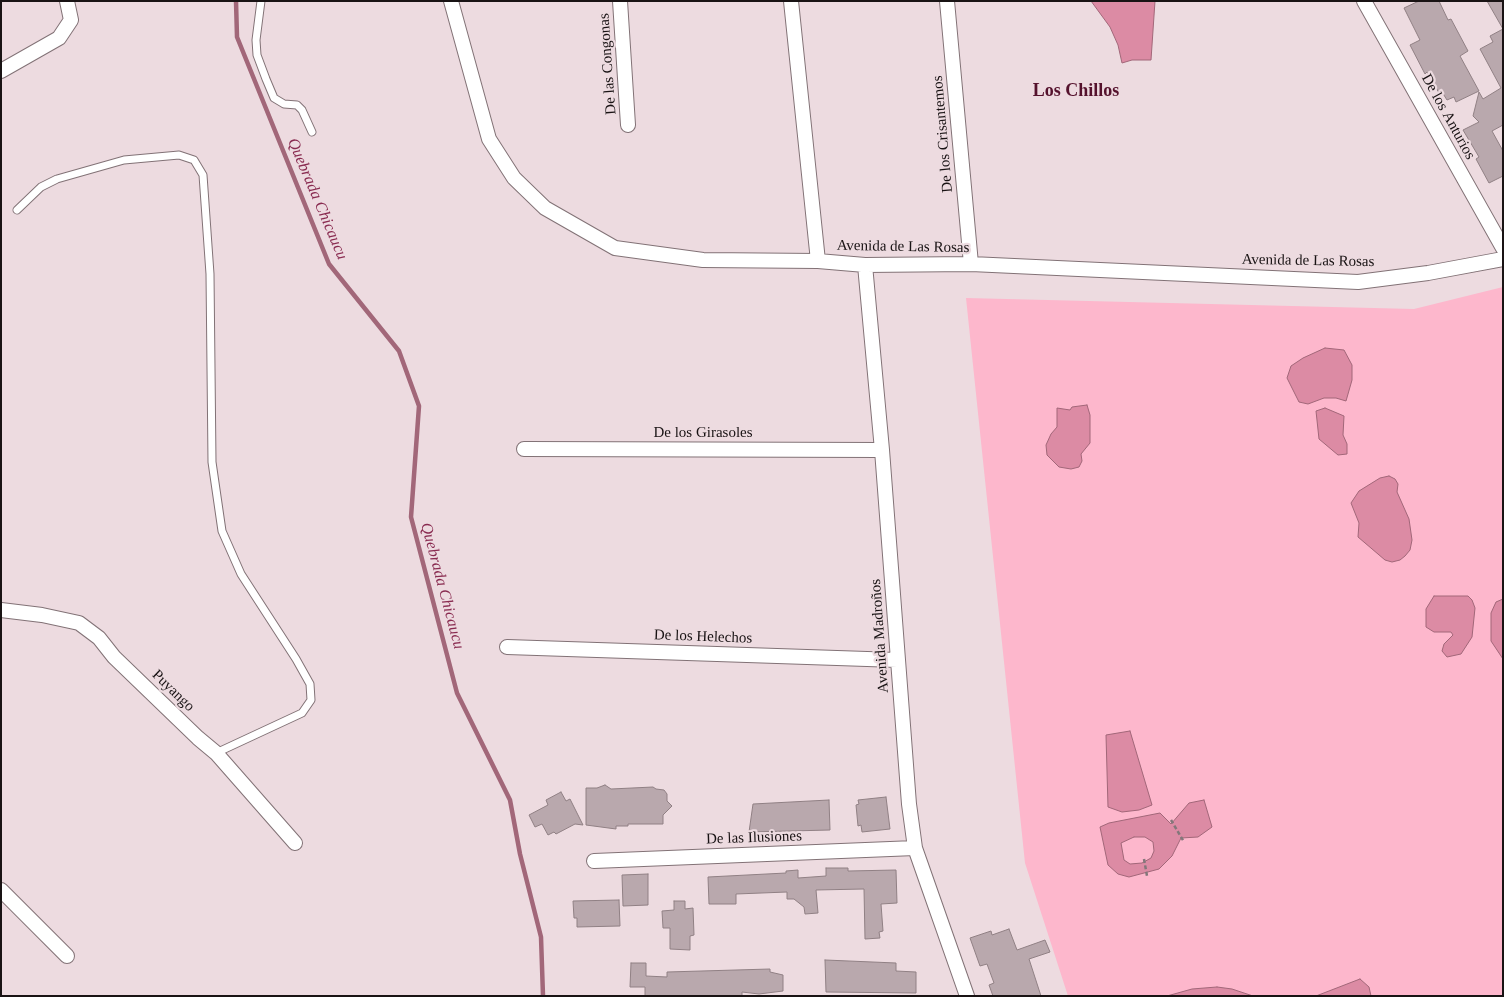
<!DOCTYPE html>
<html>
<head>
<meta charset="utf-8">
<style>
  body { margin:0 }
  #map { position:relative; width:1504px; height:997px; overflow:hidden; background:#eddbe0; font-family:"Times New Roman",serif }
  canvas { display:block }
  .frame { position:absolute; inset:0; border:2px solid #191314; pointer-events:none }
</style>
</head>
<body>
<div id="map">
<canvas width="1504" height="997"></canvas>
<div class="frame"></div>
</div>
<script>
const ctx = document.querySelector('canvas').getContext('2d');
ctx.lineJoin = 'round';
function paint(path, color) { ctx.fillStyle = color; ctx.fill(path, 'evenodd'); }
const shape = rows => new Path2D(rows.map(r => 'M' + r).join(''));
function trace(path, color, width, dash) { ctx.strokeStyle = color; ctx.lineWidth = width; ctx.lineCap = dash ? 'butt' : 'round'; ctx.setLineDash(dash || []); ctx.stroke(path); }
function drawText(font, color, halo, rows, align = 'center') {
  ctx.font = font + ' "Times New Roman",serif'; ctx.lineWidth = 4.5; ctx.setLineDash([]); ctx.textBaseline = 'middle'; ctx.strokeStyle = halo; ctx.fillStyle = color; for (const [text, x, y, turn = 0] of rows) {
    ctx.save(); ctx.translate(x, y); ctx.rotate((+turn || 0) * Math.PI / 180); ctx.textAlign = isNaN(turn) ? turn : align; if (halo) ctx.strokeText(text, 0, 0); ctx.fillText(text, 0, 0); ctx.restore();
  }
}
const green = shape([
  [1503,287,1503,996,1068,996,1025,863,966,298,1414,309]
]);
const water = shape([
  [1091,1,1155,1,1151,60,1132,60,1122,63,1118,45,1110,27,1091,1],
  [1325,348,1344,350,1352,365,1352,380,1346,401,1336,398,1324,398,1308,404,1299,402,1287,378,1291,366,1303,358,1325,348],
  [1087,405,1090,415,1090,443,1081,454,1082,461,1079,467,1071,469,1059,467,1047,455,1046,445,1051,434,1057,427,1057,408,1070,410,1072,407,1087,405],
  [1325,408,1344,416,1343,435,1347,444,1347,454,1338,455,1319,439,1316,411,1325,408],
  [1389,476,1395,479,1398,484,1397,492,1409,519,1412,540,1410,550,1405,556,1400,560,1392,562,1385,560,1358,537,1359,523,1351,503,1359,491,1380,478,1389,476],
  [1434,596,1468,596,1472,600,1475,608,1472,637,1461,654,1447,657,1442,651,1444,644,1453,635,1451,632,1434,632,1426,627,1426,609,1434,596],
  [1503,599,1503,659,1491,641,1491,613,1496,602,1503,599],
  [1130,731,1152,805,1139,810,1122,812,1108,807,1106,735,1130,731],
  [1204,800,1212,827,1198,837,1181,838,1172,856,1159,869,1129,877,1118,874,1108,865,1100,827,1109,823,1160,813,1171,824,1189,803,1204,800],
  [1134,837,1145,837,1153,842,1154,851,1151,858,1142,863,1130,864,1124,860,1121,843,1134,837],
  [1360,979,1369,987,1371,996,1316,996,1360,979],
  [1217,987,1232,989,1253,996,1167,996,1192,989,1217,987]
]);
const stream = shape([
  [236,1,237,37,329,264,399,351,419,406,411,517,457,693,510,800,520,854,541,937,543,996]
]);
const building = shape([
  [1419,1,1439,1,1448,20,1451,19,1468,51,1460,56,1479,91,1456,102,1454,97,1447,100,1442,92,1439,93,1427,72,1425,74,1410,45,1420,40,1404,8,1419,1],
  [1487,1,1503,1,1503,125,1492,131,1503,151,1503,176,1489,183,1476,159,1479,157,1463,130,1479,122,1473,116,1479,92,1483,99,1501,88,1480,49,1493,42,1490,36,1503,29,1487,1],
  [605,785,611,789,653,787,656,789,664,790,667,794,667,801,672,806,663,815,663,824,628,824,628,826,616,826,616,829,586,825,586,788,597,788,605,785],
  [561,792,566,801,570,799,583,825,575,824,556,834,554,832,548,835,542,824,535,827,529,815,548,805,546,800,561,792],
  [886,797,890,829,862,832,861,825,858,826,856,805,859,804,858,800,886,797],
  [829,800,830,830,749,832,753,804,829,800],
  [826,868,848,868,848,871,896,870,897,903,881,904,883,931,879,932,880,938,865,939,864,889,816,890,818,913,805,914,804,907,794,899,787,899,787,892,736,894,736,904,709,904,708,877,786,873,786,871,798,870,798,878,826,876,826,868],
  [648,874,648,905,623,906,622,875,648,874],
  [619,900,620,926,577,927,577,918,574,918,573,901,619,900],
  [674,901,685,901,685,909,693,908,694,935,690,936,690,950,670,949,670,928,663,928,662,911,674,910,674,901],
  [1009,929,1017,950,1045,940,1050,952,1029,959,1041,996,993,996,989,985,994,983,987,964,980,966,970,938,991,931,992,935,1009,929],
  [825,960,896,963,896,971,916,972,916,993,826,992,825,960],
  [631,963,646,963,646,976,667,977,667,972,770,969,770,972,783,975,783,991,759,994,742,992,742,996,645,996,645,987,630,987,631,963]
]);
const path = shape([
  [1171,820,1184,842],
  [1144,859,1147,876]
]);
const service = shape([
  [261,1,256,40,257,55,266,79,274,98,284,104,297,105,302,110,312,132],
  [17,210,41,187,57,179,124,160,179,155,194,160,203,175,210,274,212,462,222,531,241,574,296,659,310,684,311,700,302,713,216,753]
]);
const minor = shape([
  [451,1,489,139,514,178,545,208,615,248,703,260,818,261,865,265,971,264,1358,282,1428,273,1503,259],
  [620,1,628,125],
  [791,1,818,261],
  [947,1,971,264],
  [1364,1,1503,248],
  [1,71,59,38,71,20,67,1],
  [865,265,882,450,909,804,915,848,967,996],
  [524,449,882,450],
  [1,610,42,615,79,623,99,638,114,657,198,738,216,753,295,843],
  [507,647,897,660],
  [594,861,915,848],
  [1,890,67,956]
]);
const streetNames = [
  ["De las Congonas",608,64,-94],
  ["De los Anturios",1448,117,61],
  ["De los Crisantemos",943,134,-95],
  ["Avenida de Las Rosas",903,247,1],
  ["Avenida de Las Rosas",1308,261,1],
  ["De los Girasoles",703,433],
  ["Avenida Madroños",880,636,-94],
  ["De los Helechos",703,637,2],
  ["Puyango",173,691,44],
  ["De las Ilusiones",754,838,-2]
];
const waterNames = [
  ["Quebrada Chicaucu",317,199,67],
  ["Quebrada Chicaucu",442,586,75]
];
const quarterNames = [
  ["Los Chillos",1076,91]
];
paint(green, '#fdb7cc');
paint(water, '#dc8ba4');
trace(water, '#a26779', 1);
trace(stream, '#a26779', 4.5);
paint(building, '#b9a8ad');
trace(building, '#908084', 1);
trace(service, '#827276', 9);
trace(minor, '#827276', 16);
trace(path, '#83777a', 2.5, [4, 2.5]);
trace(service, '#fff', 7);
trace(minor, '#fff', 14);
drawText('15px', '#191314', '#eddbe0', streetNames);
drawText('italic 16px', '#892b50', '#eddbe0', waterNames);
drawText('bold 18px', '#55122d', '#eddbe0', quarterNames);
</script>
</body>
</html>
